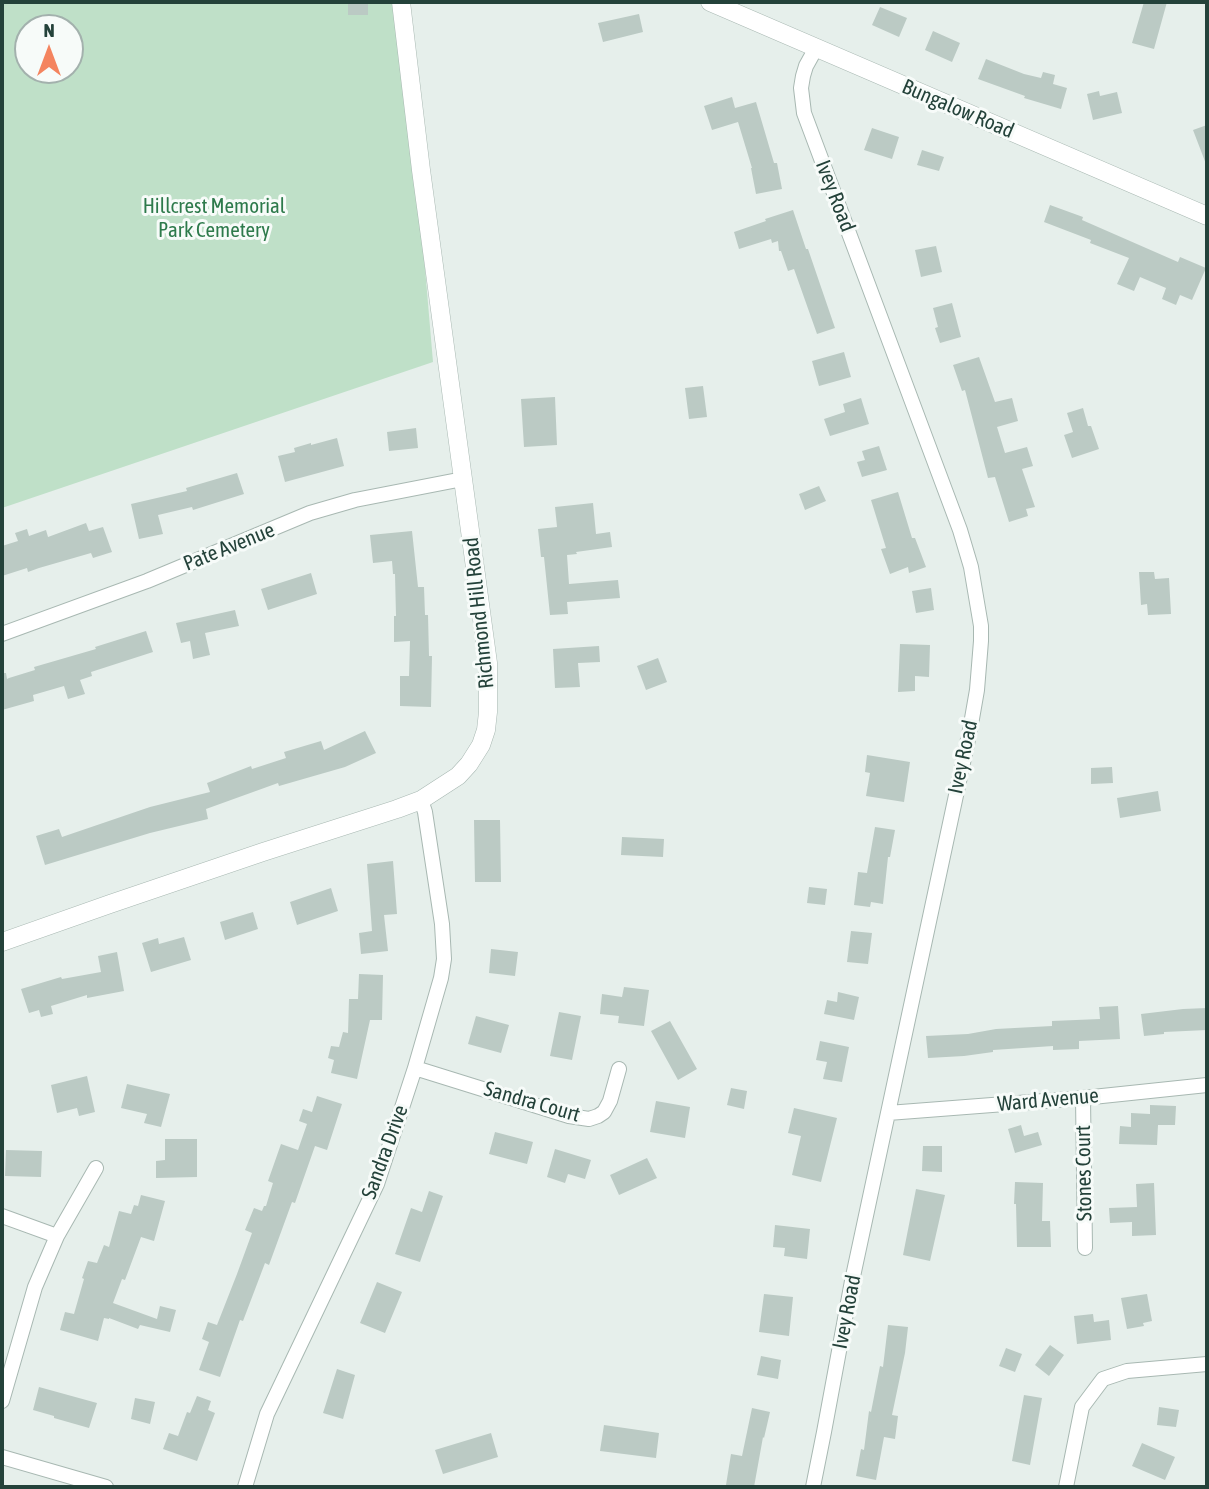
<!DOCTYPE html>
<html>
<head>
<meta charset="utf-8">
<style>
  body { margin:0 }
  #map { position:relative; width:1209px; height:1489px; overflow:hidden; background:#e6efeb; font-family:"Asap Condensed",sans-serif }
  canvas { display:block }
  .frame { position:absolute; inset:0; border:4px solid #24423a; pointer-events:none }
  .north { position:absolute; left:14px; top:14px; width:70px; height:70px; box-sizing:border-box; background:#f7fbf9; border:2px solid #a3b1ad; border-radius:50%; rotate:0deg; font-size:19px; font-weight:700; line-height:28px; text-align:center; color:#24423a }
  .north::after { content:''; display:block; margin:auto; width:24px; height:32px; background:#f4845f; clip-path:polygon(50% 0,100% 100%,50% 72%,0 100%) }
</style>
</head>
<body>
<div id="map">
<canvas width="1209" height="1489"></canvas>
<div class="frame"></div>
<div class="north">N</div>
</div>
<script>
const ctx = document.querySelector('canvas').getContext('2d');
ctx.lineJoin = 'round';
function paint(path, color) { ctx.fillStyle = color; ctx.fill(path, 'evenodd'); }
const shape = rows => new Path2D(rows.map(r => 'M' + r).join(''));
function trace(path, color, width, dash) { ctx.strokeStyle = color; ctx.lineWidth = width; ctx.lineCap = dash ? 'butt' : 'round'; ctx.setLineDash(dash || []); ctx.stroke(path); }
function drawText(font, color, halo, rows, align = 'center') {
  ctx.font = font + ' "Asap Condensed",sans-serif'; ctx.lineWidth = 6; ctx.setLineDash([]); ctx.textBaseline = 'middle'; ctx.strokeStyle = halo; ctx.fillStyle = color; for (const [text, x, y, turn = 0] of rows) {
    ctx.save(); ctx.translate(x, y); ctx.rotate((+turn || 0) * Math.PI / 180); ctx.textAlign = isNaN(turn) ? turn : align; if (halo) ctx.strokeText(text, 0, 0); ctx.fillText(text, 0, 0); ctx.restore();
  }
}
const green = shape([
  [2,2,407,2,407,57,433,362,2,508],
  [28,28,70,28,70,70,28,70]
]);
const building = shape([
  [348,2,368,2,368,15,348,15],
  [1144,2,1167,2,1154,49,1132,43],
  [880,7,907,18,899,37,872,25],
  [639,14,643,32,603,42,598,23],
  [933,31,960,43,952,62,925,50],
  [986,59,1024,74,1041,78,1043,72,1055,75,1053,84,1067,88,1061,109,1024,98,1025,96,978,79],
  [1099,91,1100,96,1117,92,1122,113,1093,120,1087,94],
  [732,97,735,108,756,102,774,163,777,163,782,189,756,194,751,168,752,168,738,122,712,130,704,106],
  [1207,125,1207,164,1206,164,1193,130],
  [872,128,899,137,892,159,864,150],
  [922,150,944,157,939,171,917,165],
  [1050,205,1083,217,1082,220,1178,262,1180,257,1206,268,1192,300,1180,295,1176,305,1162,299,1166,288,1140,277,1134,291,1117,284,1129,258,1090,243,1091,240,1044,222],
  [793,210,806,249,808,249,835,328,817,334,794,269,788,271,781,251,779,251,778,241,772,243,771,239,739,249,734,232,766,221,765,219],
  [936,246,942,272,921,277,915,250],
  [952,303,961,337,940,343,935,328,938,327,933,308],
  [844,352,851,377,819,386,812,361],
  [979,357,995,402,1012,398,1018,421,997,427,1005,453,1027,447,1033,466,1022,469,1035,507,1026,509,1028,516,1009,522,995,477,988,478,965,390,962,391,953,365],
  [703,386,707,417,689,419,685,388],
  [555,397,557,445,524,447,521,399],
  [861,398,869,424,830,436,824,419,845,412,843,404],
  [1083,408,1088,426,1091,426,1099,449,1072,458,1064,435,1073,432,1067,413],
  [416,428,418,448,389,451,387,432],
  [337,438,344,466,285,482,278,456,295,452,294,448,311,443,311,445],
  [879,446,887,470,862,477,857,462,865,460,862,451],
  [237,473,244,494,193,510,192,507,158,515,163,534,139,539,131,504,187,491,186,488],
  [819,486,826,501,805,510,799,494],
  [898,492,912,538,915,538,926,567,909,573,908,567,890,574,881,549,886,548,871,500],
  [593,503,596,534,610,532,612,547,576,552,577,554,567,555,569,584,618,580,620,598,567,602,568,614,550,615,544,557,541,557,538,529,557,527,555,507],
  [86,523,89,531,103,527,112,552,93,558,91,553,39,568,38,565,39,568,28,572,27,568,2,576,2,546,18,541,15,533,27,529,29,536,46,530,48,537],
  [412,531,418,587,424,587,425,615,428,615,429,656,432,656,431,707,400,706,400,676,409,676,410,641,394,642,394,616,396,616,395,574,393,574,392,561,373,563,370,535],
  [1139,572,1154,572,1155,579,1169,578,1171,614,1148,615,1147,604,1141,605],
  [311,573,317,594,268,610,261,589],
  [931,588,934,610,916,613,912,591],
  [235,610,239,626,205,633,210,655,193,659,190,641,181,643,176,623],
  [146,631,153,652,91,672,92,676,80,680,85,694,68,699,64,686,33,695,34,701,2,710,2,673,6,673,7,679,9,678,35,670,34,667,96,649,95,647],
  [900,644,930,645,929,677,915,676,915,691,898,692],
  [599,646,600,662,578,663,580,687,555,688,553,649],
  [658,658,667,682,646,690,637,666],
  [365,731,376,753,345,767,279,786,278,783,206,809,208,819,150,833,45,865,36,836,59,829,62,837,150,807,210,792,207,783,251,766,252,769,286,758,284,752,321,741,324,750],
  [867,755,910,762,904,802,866,796,870,773,865,772],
  [1112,767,1113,783,1091,784,1091,768],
  [1158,791,1161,811,1120,818,1117,798],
  [474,820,500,820,501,882,475,882],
  [875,827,895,830,890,857,888,857,883,904,871,902,870,907,854,905,858,872,867,873],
  [622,837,664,839,663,857,621,855],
  [393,861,397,914,384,915,388,951,361,954,359,933,372,931,367,864],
  [809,887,827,889,825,905,807,903],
  [331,888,338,911,297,925,290,902],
  [253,912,258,929,225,940,220,922],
  [851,931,872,933,868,964,847,962],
  [184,937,191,960,151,972,142,943,158,938,159,944],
  [491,949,518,952,515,976,489,973],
  [117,952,124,991,87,998,87,995,51,1006,53,1014,41,1017,39,1010,29,1013,21,989,61,977,62,979,101,972,98,956],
  [359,974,383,975,382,1020,370,1020,357,1079,331,1073,334,1060,328,1058,331,1046,339,1047,343,1032,348,1033,349,999,358,999],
  [624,987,649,990,644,1026,618,1023,619,1016,600,1014,602,994,622,997],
  [838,992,859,997,854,1020,824,1014,827,1000,837,1002],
  [1118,1006,1120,1039,1079,1041,1079,1049,1053,1050,1053,1046,993,1050,993,1052,964,1056,928,1058,926,1036,968,1034,996,1029,1052,1026,1052,1021,1100,1019,1099,1007],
  [1207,1008,1207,1030,1164,1032,1164,1034,1144,1036,1141,1014,1183,1009],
  [559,1012,581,1016,572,1060,550,1056],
  [476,1016,509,1025,501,1053,468,1044],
  [670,1021,697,1069,678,1080,651,1031],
  [820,1041,849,1047,842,1082,823,1079,827,1062,816,1060],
  [87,1076,95,1112,79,1116,77,1108,57,1113,51,1085],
  [127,1084,170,1094,161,1127,144,1123,147,1114,121,1108],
  [731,1088,747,1091,744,1109,727,1105],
  [317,1096,342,1104,327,1150,315,1146,295,1203,292,1202,269,1265,265,1263,243,1321,240,1320,220,1377,199,1370,209,1342,202,1339,208,1322,217,1325,237,1274,252,1233,245,1230,254,1208,262,1211,264,1206,266,1206,273,1183,268,1181,281,1144,298,1150,307,1124,299,1121,303,1109,312,1112],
  [656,1101,690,1107,685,1138,650,1132],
  [1150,1105,1176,1106,1175,1125,1158,1125,1157,1145,1119,1144,1120,1126,1131,1127,1131,1113,1150,1114],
  [794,1108,837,1118,821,1182,792,1175,801,1136,788,1133],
  [1021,1125,1024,1136,1038,1132,1042,1145,1015,1153,1008,1129],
  [495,1132,533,1142,527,1164,489,1154],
  [165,1139,197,1139,197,1177,156,1178,156,1161,165,1160],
  [923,1146,942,1146,942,1172,922,1171],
  [555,1149,591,1160,585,1179,568,1174,565,1183,547,1177],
  [6,1150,42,1151,41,1177,5,1176],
  [647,1158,657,1178,619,1195,610,1175],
  [1015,1182,1043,1183,1042,1221,1050,1221,1051,1247,1017,1247,1016,1204,1014,1204],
  [1154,1183,1156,1235,1132,1236,1132,1222,1110,1223,1109,1208,1137,1207,1136,1184],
  [916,1189,945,1195,930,1261,903,1255],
  [429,1191,443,1196,420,1262,395,1254,411,1208,422,1212],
  [141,1195,165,1201,154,1241,141,1237,125,1280,122,1279,113,1303,157,1319,160,1306,176,1310,170,1332,140,1325,138,1329,109,1318,109,1319,104,1318,98,1341,60,1330,65,1312,74,1314,84,1279,82,1278,88,1261,97,1263,104,1245,109,1247,119,1211,131,1214,134,1205,138,1206],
  [775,1225,810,1229,807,1259,784,1256,785,1248,773,1247],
  [377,1282,402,1292,385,1333,360,1323],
  [764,1294,793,1297,789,1336,759,1332],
  [1147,1294,1152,1321,1143,1323,1144,1326,1127,1329,1121,1298],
  [1093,1314,1094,1322,1109,1320,1111,1340,1077,1344,1074,1316],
  [888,1325,908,1327,905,1353,892,1415,898,1416,895,1439,884,1437,876,1480,856,1476,861,1449,864,1450,869,1411,871,1412,880,1366,883,1367],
  [1050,1345,1064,1355,1049,1376,1035,1365],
  [1006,1348,1022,1354,1015,1372,999,1366],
  [761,1356,781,1360,778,1379,757,1375],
  [337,1369,355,1375,343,1419,323,1413],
  [39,1387,97,1403,89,1428,54,1418,54,1416,33,1410],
  [1024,1395,1042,1398,1030,1465,1012,1461],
  [197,1396,211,1401,208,1410,215,1413,197,1461,163,1449,169,1433,178,1436,187,1412,190,1413],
  [135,1398,155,1402,150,1424,131,1419],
  [1159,1407,1179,1410,1176,1427,1157,1425],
  [752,1408,770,1412,764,1438,763,1437,754,1487,726,1485,731,1454,742,1456],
  [604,1425,659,1433,656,1458,600,1451],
  [491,1433,498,1457,443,1474,435,1450],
  [1142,1443,1175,1457,1165,1480,1132,1466]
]);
const minor = shape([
  [2,634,147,581,310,513,355,500,463,479],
  [415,1068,569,1116,589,1119,598,1116,604,1112,610,1101,619,1069],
  [1083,1098,1085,1248],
  [888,1113,1083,1098,1207,1085],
  [2,1216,57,1236],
  [2,1401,35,1287,57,1236,96,1168],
  [2,1457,106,1487],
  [245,1487,267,1414,377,1184,415,1068,441,978,444,959,442,924,425,812,421,800],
  [813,1487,824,1432,852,1281,970,730,977,690,981,641,981,626,971,567,960,530,804,113,801,88,803,76,806,66,816,48],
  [1066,1487,1082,1407,1103,1379,1127,1371,1207,1364]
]);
const tertiary = shape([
  [710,2,1207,216],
  [2,942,110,904,263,852,397,809,421,800,458,776,469,764,481,745,486,730,488,712,488,663,421,170,401,2]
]);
const streetNames = [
  ["Bungalow Road",958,109,23],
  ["Ivey Road",835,196,69],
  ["Pate Avenue",229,547,-22],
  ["Richmond Hill Road",479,613,-96],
  ["Ivey Road",963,757,-78],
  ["Ward Avenue",1048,1100,-5],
  ["Sandra Court",532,1102,16],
  ["Sandra Drive",385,1152,-70],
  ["Stones Court",1084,1173,-91],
  ["Ivey Road",847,1312,-79]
];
const parkNames = [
  ["Hillcrest Memorial",214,206],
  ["Park Cemetery",214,230]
];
paint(green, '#bfe0c8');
paint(building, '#bbcac4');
trace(minor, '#a8b8b2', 16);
trace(tertiary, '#a8b8b2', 19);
trace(minor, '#fff', 14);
trace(tertiary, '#fff', 18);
drawText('21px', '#24423a', '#f7fbf9', streetNames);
drawText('21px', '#2d7a4b', '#f7fbf9', parkNames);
</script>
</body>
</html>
